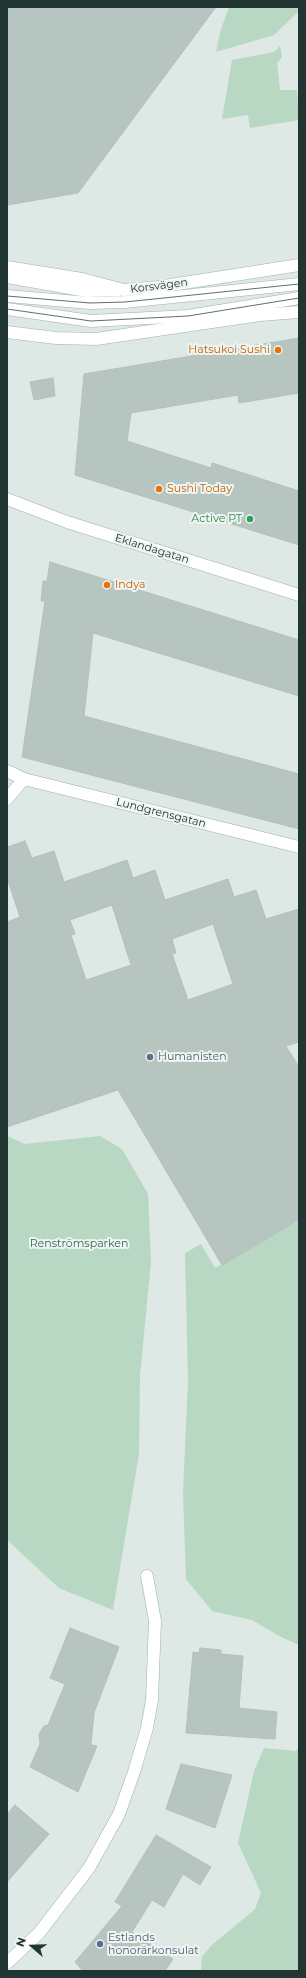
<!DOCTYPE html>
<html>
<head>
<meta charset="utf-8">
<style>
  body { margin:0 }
  #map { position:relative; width:306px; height:1978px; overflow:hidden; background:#dee8e4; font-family:Montserrat,sans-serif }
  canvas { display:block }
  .frame { position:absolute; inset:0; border:8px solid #213632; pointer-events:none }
  .north { position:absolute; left:12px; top:1926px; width:40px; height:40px; -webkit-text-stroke:3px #eef5f2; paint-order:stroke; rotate:290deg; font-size:11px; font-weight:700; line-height:16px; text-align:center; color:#213632 }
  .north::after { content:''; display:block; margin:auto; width:14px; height:18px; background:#213632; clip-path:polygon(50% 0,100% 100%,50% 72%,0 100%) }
</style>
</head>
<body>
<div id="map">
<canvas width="306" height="1978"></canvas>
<div class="frame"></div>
<div class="north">N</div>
</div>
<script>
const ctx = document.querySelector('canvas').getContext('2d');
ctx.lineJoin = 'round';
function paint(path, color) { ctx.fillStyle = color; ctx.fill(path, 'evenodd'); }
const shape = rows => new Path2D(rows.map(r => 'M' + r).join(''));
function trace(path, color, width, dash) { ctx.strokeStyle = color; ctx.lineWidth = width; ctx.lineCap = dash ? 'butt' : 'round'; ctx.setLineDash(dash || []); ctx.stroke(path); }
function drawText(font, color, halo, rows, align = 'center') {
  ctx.font = font + ' Montserrat,sans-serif'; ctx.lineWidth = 4; ctx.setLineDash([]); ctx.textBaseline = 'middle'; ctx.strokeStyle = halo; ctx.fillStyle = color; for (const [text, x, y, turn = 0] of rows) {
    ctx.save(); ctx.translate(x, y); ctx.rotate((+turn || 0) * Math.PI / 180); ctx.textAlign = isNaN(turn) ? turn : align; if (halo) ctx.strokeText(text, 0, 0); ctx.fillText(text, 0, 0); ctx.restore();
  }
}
const green = shape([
  [229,7,299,7,299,11,274,35,216,52,221,29],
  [280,46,282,57,277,63,280,90,297,90,299,120,250,128,248,115,222,119,232,60,274,52],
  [7,1136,25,1144,100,1136,122,1149,148,1194,151,1261,140,1376,139,1454,113,1610,59,1588,7,1540],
  [299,1221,299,1645,279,1636,252,1620,212,1611,186,1579,183,1492,188,1381,185,1253,201,1244,215,1268],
  [299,1747,299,1971,201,1971,202,1957,212,1945,255,1909,261,1893,238,1843,254,1771,264,1748,296,1751]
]);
const building = shape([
  [7,7,216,7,78,193,7,205,7,7],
  [299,338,299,393,239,403,238,395,131,413,127,441,211,468,212,463,299,491,299,545,75,475,84,374,299,338],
  [53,378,55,396,34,400,30,382,53,378],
  [50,562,299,640,299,696,93,633,84,716,299,774,299,829,22,757,45,601,41,601,43,581,47,581,50,562],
  [25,841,32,858,54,851,64,882,127,860,133,878,155,870,165,900,228,879,234,897,256,890,266,919,299,909,299,1042,286,1046,299,1067,299,1220,222,1265,118,1090,7,1127,7,922,20,917,7,878,7,847,25,841],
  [112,905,131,965,86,980,71,935,75,934,70,920,112,905],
  [213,924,233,984,188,1000,172,954,176,953,172,939,213,924],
  [70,1628,119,1647,94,1713,91,1745,97,1746,78,1792,30,1767,40,1744,39,1734,44,1726,48,1725,65,1684,50,1678,70,1628],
  [200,1648,221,1650,221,1654,243,1656,239,1708,277,1712,275,1739,186,1733,193,1652,199,1653,200,1648],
  [181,1764,232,1775,215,1828,166,1809,181,1764],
  [15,1805,49,1834,7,1882,7,1814,15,1805],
  [156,1835,211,1867,200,1885,183,1874,164,1907,152,1900,132,1932,173,1959,165,1971,83,1971,75,1962,122,1906,115,1902,156,1835]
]);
const service = shape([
  [7,296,90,303,125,302,299,284],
  [7,309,91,321,188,316,299,298]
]);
const minor = shape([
  [7,771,24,779,299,847],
  [7,799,24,779],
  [7,1963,39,1933,89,1868,119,1814,134,1772,147,1728,152,1700,155,1621,147,1576]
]);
const tertiary = shape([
  [7,277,87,291,119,290],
  [7,499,67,522,299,595]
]);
const secondary = shape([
  [7,267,82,279,124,290,158,287,299,265],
  [7,332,56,338,96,339,260,315,299,312]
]);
const tram = shape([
  [7,296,90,303,125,302,299,284],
  [7,309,91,321,188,316,299,298]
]);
const markers = [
  [278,350,4,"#e8710a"],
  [159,489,4,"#e8710a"],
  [250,519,4,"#2e9e5b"],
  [107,585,4,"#e8710a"],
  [150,1057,4,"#5c6f8a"],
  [100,1944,4,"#5c6f8a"]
];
const streetNames = [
  ["Korsvägen",159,286,-7],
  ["Eklandagatan",152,549,17],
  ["Lundgrensgatan",161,813,14]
];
const foodNames = [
  ["Hatsukoi Sushi",270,350,"right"],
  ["Sushi Today",167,489],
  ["Indya",115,585]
];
const leisureNames = [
  ["Active PT",242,519]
];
const serviceNames = [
  ["Humanisten",158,1057],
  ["Estlands",108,1938],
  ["honorärkonsulat",108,1951]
];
const parkNames = [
  ["Renströmsparken",79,1244]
];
paint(green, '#b8d8c3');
paint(building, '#b7c5c0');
trace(building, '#b1c1bc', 1);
trace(service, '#a2afab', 13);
trace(minor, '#a2afab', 13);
trace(tertiary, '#a2afab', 13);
trace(secondary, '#9eb3ad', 13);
trace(service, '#fff', 12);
trace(minor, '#fff', 12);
trace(tertiary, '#fff', 12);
trace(secondary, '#fff', 12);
trace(tram, '#5b726e', 1);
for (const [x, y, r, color] of markers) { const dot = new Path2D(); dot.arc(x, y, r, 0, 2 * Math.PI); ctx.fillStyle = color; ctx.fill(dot); trace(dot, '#eef5f2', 1.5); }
drawText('11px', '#213632', '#eef5f2', streetNames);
drawText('11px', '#c56008', '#eef5f2', foodNames, 'left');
drawText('11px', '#27864d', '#eef5f2', leisureNames, 'right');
drawText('11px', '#4e5e75', '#eef5f2', serviceNames, 'left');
drawText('11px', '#2f694a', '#eef5f2', parkNames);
</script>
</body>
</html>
